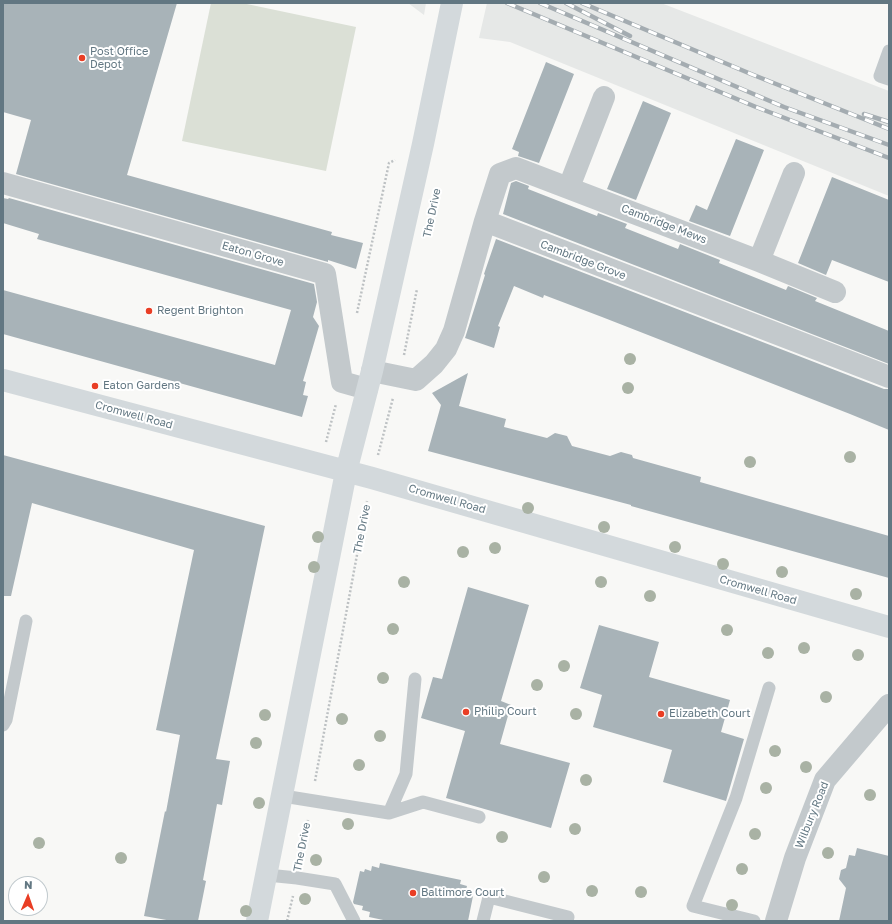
<!DOCTYPE html>
<html>
<head>
<meta charset="utf-8">
<style>
  body { margin:0 }
  #map { position:relative; width:892px; height:924px; overflow:hidden; background:#f8f8f6; font-family:"Golos Text",sans-serif }
  canvas { display:block }
  .frame { position:absolute; inset:0; border:4px solid #627782; pointer-events:none }
  .north { position:absolute; left:8px; top:876px; width:40px; height:40px; box-sizing:border-box; background:#fff; border:1px solid #c0c9cd; border-radius:50%; rotate:2deg; font-size:11px; font-weight:700; line-height:16px; text-align:center; color:#627782 }
  .north::after { content:''; display:block; margin:auto; width:14px; height:18px; background:#e93e25; clip-path:polygon(50% 0,100% 100%,50% 72%,0 100%) }
</style>
</head>
<body>
<div id="map">
<canvas width="892" height="924"></canvas>
<div class="frame"></div>
<div class="north">N</div>
</div>
<script>
const ctx = document.querySelector('canvas').getContext('2d');
ctx.lineJoin = 'round';
function paint(path, color) { ctx.fillStyle = color; ctx.fill(path, 'evenodd'); }
const shape = rows => new Path2D(rows.map(r => 'M' + r).join(''));
function trace(path, color, width, dash) { ctx.strokeStyle = color; ctx.lineWidth = width; ctx.lineCap = dash ? 'butt' : 'round'; ctx.setLineDash(dash || []); ctx.stroke(path); }
function drawText(font, color, halo, rows, align = 'center') {
  ctx.font = font + ' "Golos Text",sans-serif'; ctx.lineWidth = 4; ctx.setLineDash([]); ctx.textBaseline = 'middle'; ctx.strokeStyle = halo; ctx.fillStyle = color; for (const [text, x, y, turn = 0] of rows) {
    ctx.save(); ctx.translate(x, y); ctx.rotate((+turn || 0) * Math.PI / 180); ctx.textAlign = isNaN(turn) ? turn : align; if (halo) ctx.strokeText(text, 0, 0); ctx.fillText(text, 0, 0); ctx.restore();
  }
}
const built = shape([
  [408,3,426,3,424,15],
  [487,3,661,3,889,91,889,196,510,42,479,38]
]);
const green = shape([
  [211,3,242,3,356,27,326,171,182,141]
]);
const building = shape([
  [3,3,177,3,127,175,332,232,331,235,363,243,356,269,328,260,328,262,16,174,31,120,3,112],
  [546,62,574,74,539,163,518,156,519,152,512,149],
  [643,101,671,113,636,200,607,189],
  [736,139,764,150,730,236,689,221,696,205,707,210],
  [832,177,889,200,889,282,832,260,826,275,798,263],
  [516,181,529,186,528,189,597,216,598,213,627,224,625,228,678,249,680,244,720,260,719,263,786,290,788,286,817,298,815,301,889,331,889,364,503,214,511,183],
  [3,198,8,199,9,198,314,284,317,302,313,317,319,326,303,381,306,382,303,395,308,396,302,417,3,334,3,290,275,365,291,310,37,239,39,234,3,223],
  [496,239,884,389,889,389,889,430,850,414,602,317,544,295,543,298,514,286,498,326,500,327,494,348,465,338,485,275,484,274],
  [468,373,459,406,506,419,504,427,547,438,555,433,567,436,572,446,610,456,621,452,632,455,633,458,701,477,700,482,889,536,889,578,631,506,631,505,428,451,441,405,432,393],
  [3,455,265,526,216,759,230,761,222,805,217,804,203,880,206,881,198,921,172,921,144,916,165,811,166,812,180,735,156,730,194,550,32,503,11,596,3,596],
  [468,587,529,605,501,701,511,705,500,744,570,763,551,828,446,798,465,731,421,718,433,677,442,679],
  [599,625,659,642,649,677,730,700,721,732,744,739,726,801,663,782,672,750,593,727,602,695,580,688],
  [857,848,889,856,889,921,839,921,846,888,839,879,841,870,846,868,849,855,855,856],
  [380,863,461,880,460,884,467,886,466,890,471,891,470,896,473,896,468,921,388,921,369,917,370,912,362,910,363,906,354,904,353,902,360,871,364,872,365,869,371,871,372,866,379,868]
]);
const path = shape([
  [357,313,389,163,395,160],
  [404,355,417,289],
  [326,442,336,404],
  [378,455,393,398],
  [315,781,367,501],
  [300,860,308,820],
  [287,921,293,896]
]);
const lane = shape([
  [889,51,880,76,889,79],
  [3,725,6,720,26,621],
  [283,796,389,813,406,774,415,679],
  [389,813,423,802,479,817],
  [267,875,297,878,335,884,354,921],
  [483,921,489,897,568,917,567,921],
  [754,921,693,906,736,798,769,688]
]);
const street = shape([
  [3,183,325,274,342,382,367,389],
  [569,187,604,97],
  [485,221,500,174,516,168,759,261,835,292],
  [759,261,794,173],
  [372,371,416,380,434,364,446,349,454,331,485,221,889,377],
  [776,921,795,858,825,780,889,705]
]);
const secondary = shape([
  [3,380,372,478,889,627],
  [257,921,346,472,372,371,423,144,452,3]
]);
const rail = shape([
  [507,3,756,107,889,158],
  [540,3,784,107,889,145],
  [566,3,630,36],
  [582,3,751,74,889,129],
  [864,114,889,122]
]);
const trees = [
  [630,359],
  [628,388],
  [850,457],
  [750,462],
  [528,508],
  [604,527],
  [318,537],
  [675,547],
  [495,548],
  [463,552],
  [723,564],
  [314,567],
  [782,572],
  [404,582],
  [601,582],
  [856,594],
  [650,596],
  [393,629],
  [727,630],
  [804,648],
  [768,653],
  [858,655],
  [564,666],
  [383,678],
  [537,685],
  [826,697],
  [576,714],
  [265,715],
  [342,719],
  [380,736],
  [256,743],
  [775,751],
  [359,765],
  [806,767],
  [586,780],
  [766,788],
  [870,795],
  [259,803],
  [348,824],
  [575,829],
  [755,834],
  [502,837],
  [39,843],
  [828,853],
  [121,858],
  [316,860],
  [742,869],
  [544,877],
  [592,891],
  [641,892],
  [305,899],
  [732,905],
  [246,911]
];
const markers = [
  [82,58,4,"#e93e25"],
  [149,311,4,"#e93e25"],
  [95,386,4,"#e93e25"],
  [466,712,4,"#e93e25"],
  [661,714,4,"#e93e25"],
  [413,893,4,"#e93e25"]
];
const poiNames = [
  ["Post Office",90,52],
  ["Depot",90,65],
  ["Regent Brighton",157,311],
  ["Eaton Gardens",103,386],
  ["Philip Court",474,712],
  ["Elizabeth Court",669,714],
  ["Baltimore Court",421,893]
];
const streetNames = [
  ["The Drive",432,213,-78],
  ["Cambridge Mews",664,224,21],
  ["Eaton Grove",253,254,16],
  ["Cambridge Grove",583,260,21],
  ["Cromwell Road",134,415,15],
  ["Cromwell Road",447,499,16],
  ["The Drive",362,529,-79],
  ["Cromwell Road",758,590,16],
  ["Wilbury Road",812,815,-68],
  ["The Drive",302,847,-79]
];
paint(built, '#e6e8e7');
paint(green, '#dbe0d6');
paint(building, '#a8b3b8');
trace(path, '#bdc1c3', 2.5, [2, 2]);
trace(lane, '#c3c9cc', 13);
trace(street, '#c3c9cc', 22);
trace(secondary, '#d3d9dc', 22);
trace(rail, '#a4acb1', 4.5);
trace(rail, '#fff', 3, [9]);
ctx.fillStyle = '#a9b2a4';
for (const [x, y] of trees) { ctx.beginPath(); ctx.arc(x, y, 6, 0, 2 * Math.PI); ctx.fill(); }
for (const [x, y, r, color] of markers) { const dot = new Path2D(); dot.arc(x, y, r, 0, 2 * Math.PI); ctx.fillStyle = color; ctx.fill(dot); trace(dot, '#fff', 1.5); }
drawText('11px', '#627782', '#fff', poiNames, 'left');
drawText('11px', '#627782', '#fff', streetNames);
</script>
</body>
</html>
